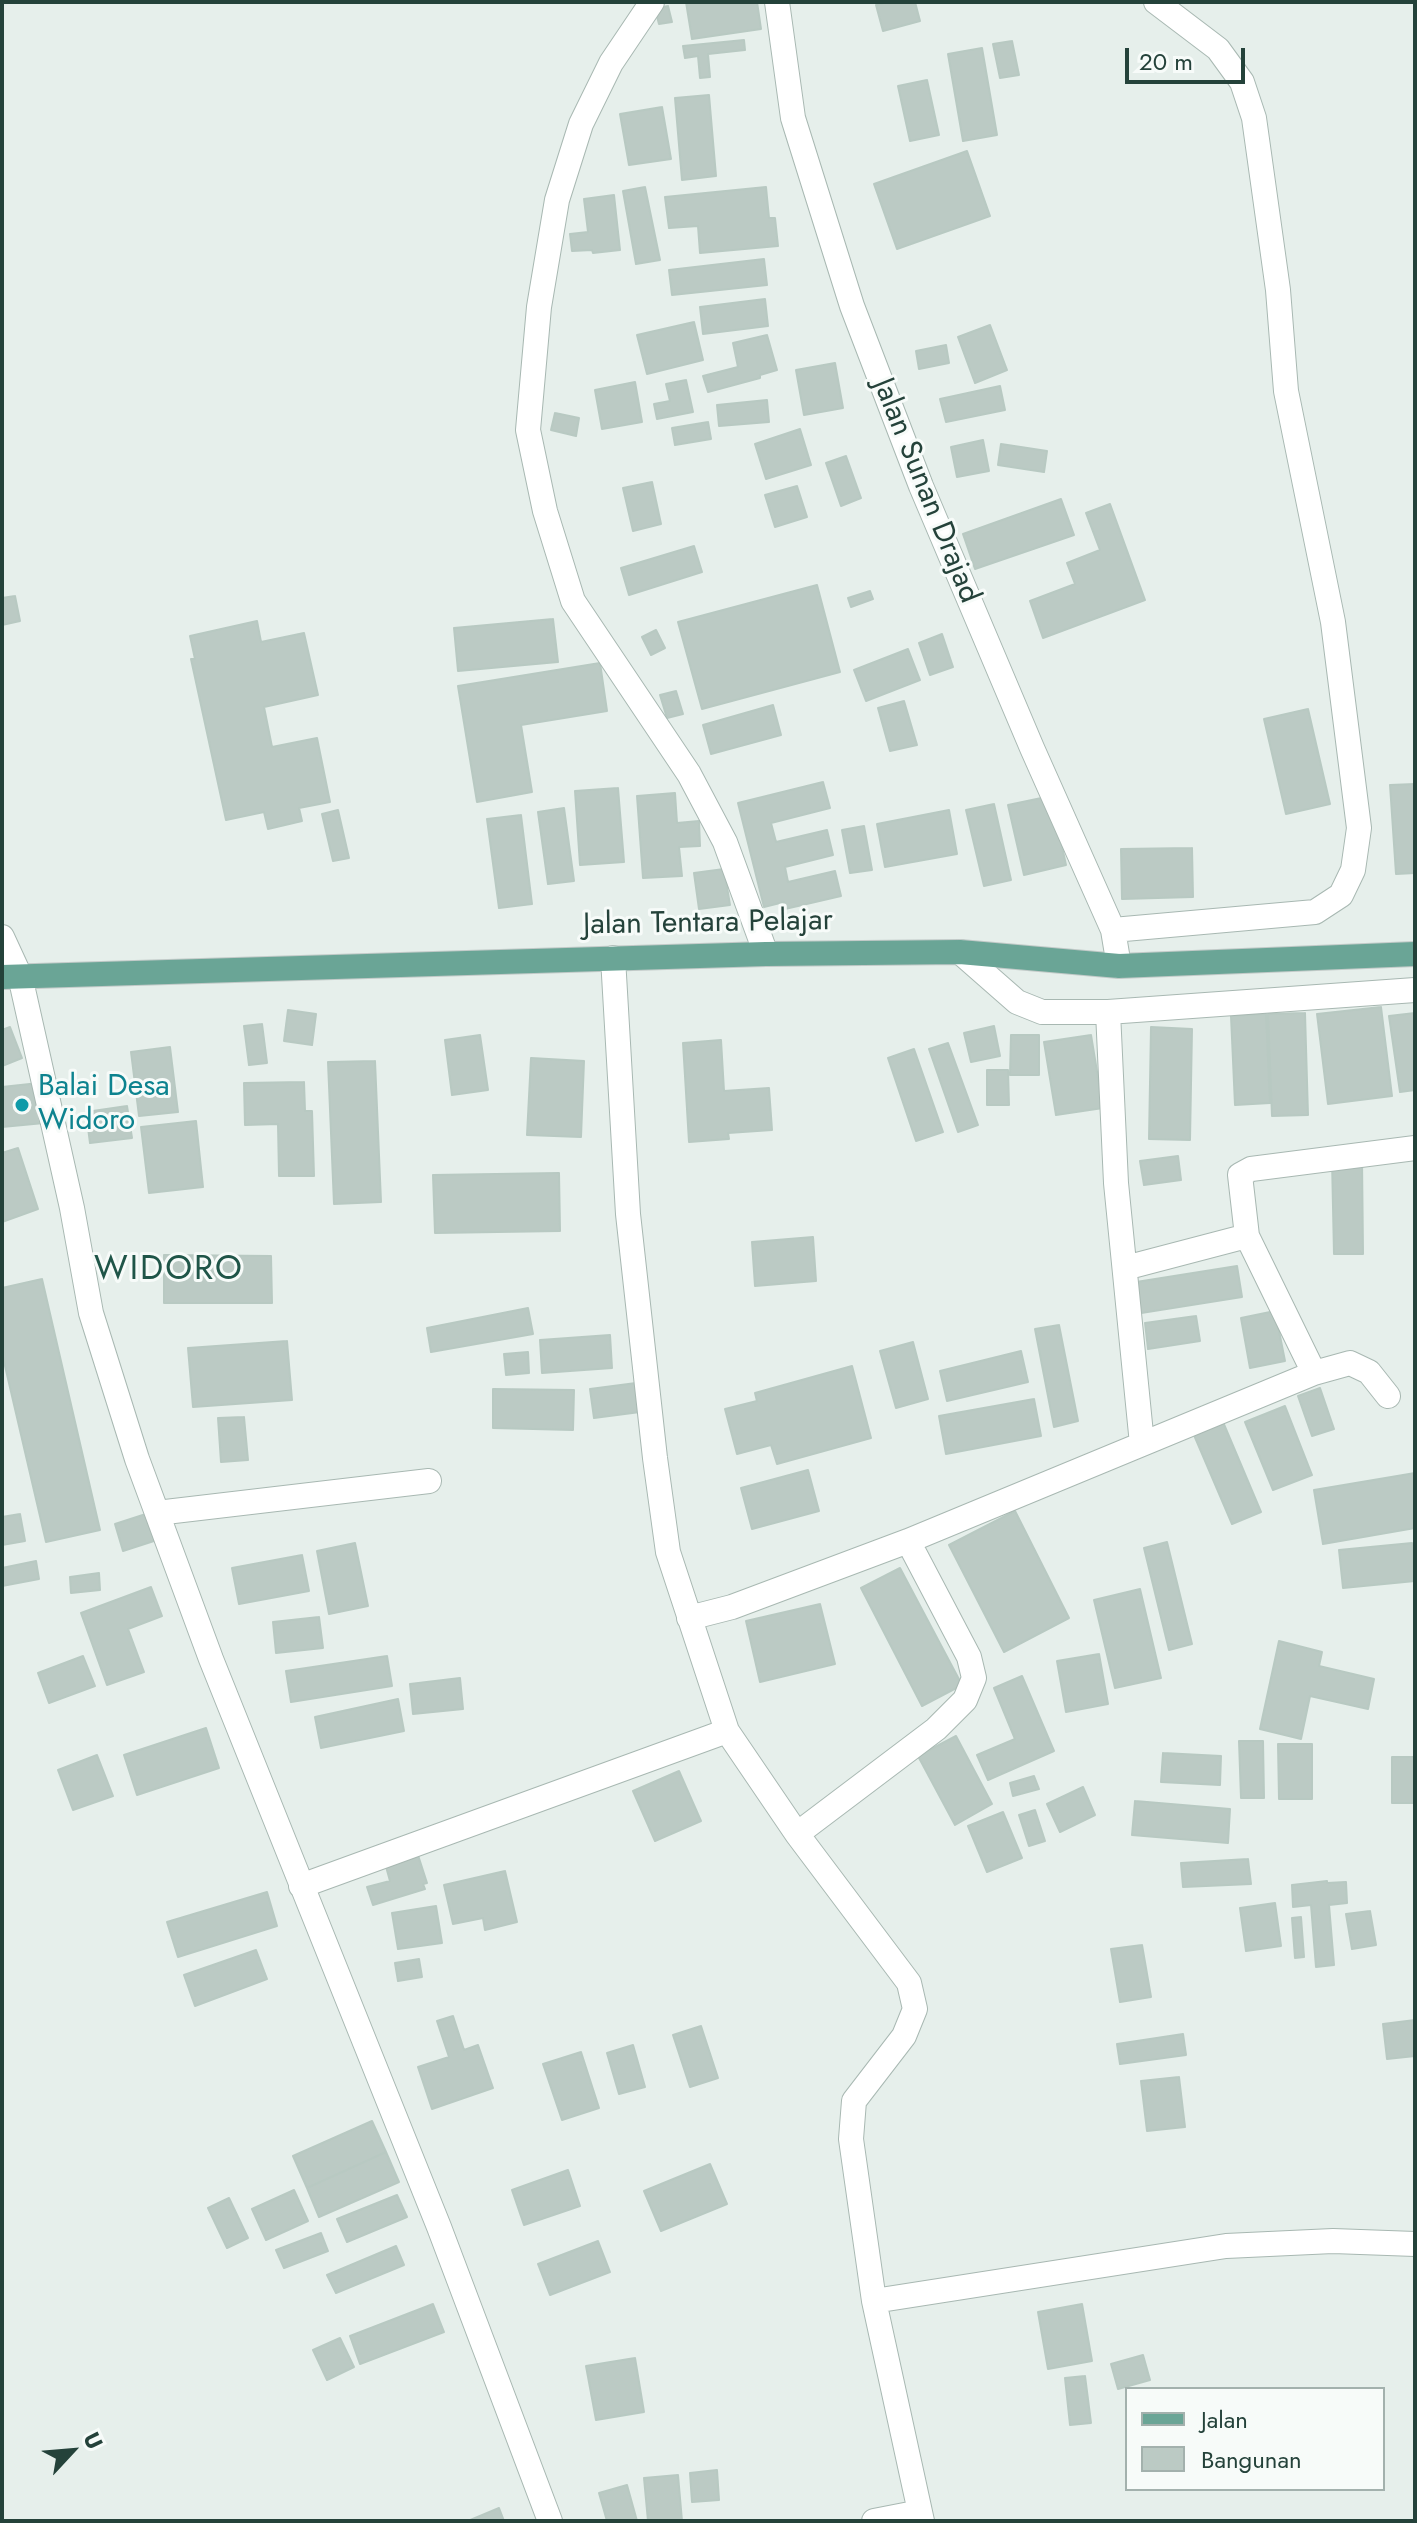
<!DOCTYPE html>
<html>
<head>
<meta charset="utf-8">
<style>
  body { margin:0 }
  #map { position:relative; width:1417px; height:2523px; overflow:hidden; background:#e6efeb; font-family:Jost,sans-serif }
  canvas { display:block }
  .frame { position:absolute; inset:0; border:4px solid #24423a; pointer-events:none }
  .legend { position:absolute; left:1125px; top:2387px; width:260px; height:104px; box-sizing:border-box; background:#f7fbf9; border:2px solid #a3b1ad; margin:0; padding:10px 14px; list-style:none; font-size:24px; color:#24423a }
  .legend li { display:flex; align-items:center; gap:16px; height:40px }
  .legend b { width:40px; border:2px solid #a3b1ad }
  .north { position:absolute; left:32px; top:2411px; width:80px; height:80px; -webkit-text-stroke:6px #f7fbf9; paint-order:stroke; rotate:64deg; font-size:22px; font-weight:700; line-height:32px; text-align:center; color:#24423a }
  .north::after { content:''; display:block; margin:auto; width:28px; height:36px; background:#24423a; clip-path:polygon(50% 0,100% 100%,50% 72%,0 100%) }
  .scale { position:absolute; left:1125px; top:48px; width:120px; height:36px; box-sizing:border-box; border:4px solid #24423a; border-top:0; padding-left:10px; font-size:24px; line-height:28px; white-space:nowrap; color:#24423a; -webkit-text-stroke:6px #f7fbf9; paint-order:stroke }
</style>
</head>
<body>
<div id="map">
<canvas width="1417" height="2523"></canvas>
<div class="frame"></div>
<ul class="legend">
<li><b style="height:10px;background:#6aa596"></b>Jalan</li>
<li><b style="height:22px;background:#bbcac4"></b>Bangunan</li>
</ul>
<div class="north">U</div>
<div class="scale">20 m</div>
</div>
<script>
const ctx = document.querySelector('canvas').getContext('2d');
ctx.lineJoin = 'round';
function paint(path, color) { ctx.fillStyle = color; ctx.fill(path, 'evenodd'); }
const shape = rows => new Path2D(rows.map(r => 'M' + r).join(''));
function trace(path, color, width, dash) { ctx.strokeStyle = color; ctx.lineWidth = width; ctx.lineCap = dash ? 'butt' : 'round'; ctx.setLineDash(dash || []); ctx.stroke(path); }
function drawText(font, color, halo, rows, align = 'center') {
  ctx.font = font + ' Jost,sans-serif'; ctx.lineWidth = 6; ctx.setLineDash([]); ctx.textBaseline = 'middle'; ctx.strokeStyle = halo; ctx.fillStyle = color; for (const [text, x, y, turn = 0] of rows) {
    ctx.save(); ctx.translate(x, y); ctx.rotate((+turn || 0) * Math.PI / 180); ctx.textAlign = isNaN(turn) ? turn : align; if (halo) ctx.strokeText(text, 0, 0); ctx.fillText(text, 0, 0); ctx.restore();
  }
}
const building = shape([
  [686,2,757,2,761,29,692,39,686,2],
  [888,2,915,2,920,21,883,31,876,5,888,2],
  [668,6,672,22,659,24,655,9,668,6],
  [744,40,745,50,708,54,710,77,700,78,698,56,685,58,683,46,744,40],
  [1012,41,1019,75,1000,78,993,44,1012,41],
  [982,48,997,135,963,141,948,54,982,48],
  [927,80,939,135,910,141,898,86,927,80],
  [709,95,716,176,682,180,675,98,709,95],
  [662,107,671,159,629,165,620,114,662,107],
  [967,151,990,216,897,249,874,184,967,151],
  [645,187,660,260,636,264,623,191,645,187],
  [766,187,769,218,775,218,778,246,700,253,698,226,669,228,665,197,766,187],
  [614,195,620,250,593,253,592,250,572,251,570,234,588,232,584,199,614,195],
  [764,259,767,285,672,295,669,270,764,259],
  [765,299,768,326,703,334,700,307,765,299],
  [694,322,703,360,647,374,637,335,694,322],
  [990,325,1007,370,975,383,958,337,990,325],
  [767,335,777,370,760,375,760,378,708,392,703,376,738,367,733,343,767,335],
  [946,345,949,363,919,369,916,351,946,345],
  [835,363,843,408,804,415,796,370,835,363],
  [686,380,693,412,657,419,654,404,670,401,666,384,686,380],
  [635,382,642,422,602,429,595,390,635,382],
  [1000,386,1005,410,946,422,940,399,1000,386],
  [767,400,769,422,719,426,717,405,767,400],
  [555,413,579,418,576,436,551,430,555,413],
  [708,422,711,439,675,445,672,428,708,422],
  [800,429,811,465,766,479,755,444,800,429],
  [983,440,989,471,957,477,951,447,983,440],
  [1001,444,1047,451,1044,472,998,465,1001,444],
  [846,456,861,498,841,506,826,463,846,456],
  [652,482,661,524,633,531,623,488,652,482],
  [797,486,807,517,775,527,765,495,797,486],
  [1061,499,1074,535,975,569,963,534,1061,499],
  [1110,504,1145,600,1043,638,1030,601,1075,584,1067,563,1100,550,1086,513,1110,504],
  [694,546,702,572,629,595,621,568,694,546],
  [817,585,840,672,702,709,678,622,817,585],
  [870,591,873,599,851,607,848,598,870,591],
  [15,596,20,621,2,625,2,598,15,596],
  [553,619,558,662,458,671,454,628,553,619],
  [257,621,261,642,304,633,318,695,264,707,272,747,317,738,330,802,299,808,302,821,268,829,264,812,226,820,191,659,195,659,190,636,257,621],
  [656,630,665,648,651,655,642,637,656,630],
  [942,634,953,667,930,675,919,643,942,634],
  [908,649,920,680,866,701,854,670,908,649],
  [600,663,607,711,521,725,532,792,477,802,458,686,600,663],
  [676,691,683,714,667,718,660,695,676,691],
  [904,701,917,745,890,751,878,708,904,701],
  [773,705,781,735,711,754,703,725,773,705],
  [1308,709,1330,804,1286,814,1264,719,1308,709],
  [823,782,830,808,771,823,776,842,827,830,833,855,785,867,788,882,835,871,841,896,785,909,784,902,764,907,738,803,823,782],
  [1415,784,1415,873,1396,874,1390,785,1415,784],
  [618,788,624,862,580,865,575,791,618,788],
  [675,793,677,823,699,821,700,846,679,847,682,876,643,878,637,796,675,793],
  [1051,796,1066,865,1024,875,1008,805,1051,796],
  [994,804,1011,880,984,886,966,810,994,804],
  [564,808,574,881,548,884,538,812,564,808],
  [338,810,349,858,333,861,322,814,338,810],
  [949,810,957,854,885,867,877,824,949,810],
  [521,815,532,904,499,908,487,819,521,815],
  [864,826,872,870,850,873,842,830,864,826],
  [1192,848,1193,897,1122,899,1121,849,1192,848],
  [724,869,730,905,699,909,694,873,724,869],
  [1381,1007,1392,1096,1328,1104,1317,1014,1381,1007],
  [288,1010,316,1014,312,1045,284,1041,288,1010],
  [1305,1013,1308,1115,1272,1116,1268,1014,1305,1013],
  [1415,1013,1415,1090,1400,1092,1389,1016,1415,1013],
  [1266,1014,1270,1103,1235,1105,1231,1016,1266,1014],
  [262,1024,267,1063,249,1065,244,1026,262,1024],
  [994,1026,1000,1056,971,1062,964,1033,994,1026],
  [10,1027,22,1058,2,1066,2,1030,10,1027],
  [1151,1027,1192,1029,1190,1140,1149,1139,1151,1027],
  [480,1035,488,1090,452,1095,445,1040,480,1035],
  [1011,1035,1039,1035,1039,1075,1010,1075,1011,1035],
  [1091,1035,1103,1108,1056,1115,1044,1042,1091,1035],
  [721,1040,724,1091,769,1088,772,1130,728,1133,729,1139,689,1142,683,1043,721,1040],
  [948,1043,978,1125,958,1132,929,1049,948,1043],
  [170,1047,178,1112,139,1116,131,1052,170,1047],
  [914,1049,943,1132,916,1141,888,1058,914,1049],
  [531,1058,584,1061,581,1137,527,1135,531,1058],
  [375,1061,381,1202,334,1204,328,1062,375,1061],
  [987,1070,1008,1070,1009,1105,987,1105,987,1070],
  [304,1082,305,1111,312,1111,314,1176,279,1176,278,1124,245,1125,244,1083,304,1082],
  [39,1083,44,1123,2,1127,2,1087,39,1083],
  [127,1106,132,1138,90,1143,86,1112,127,1106],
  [196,1121,203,1187,149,1193,141,1127,196,1121],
  [18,1148,38,1209,2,1222,2,1153,18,1148],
  [1178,1156,1181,1180,1144,1185,1140,1161,1178,1156],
  [1332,1160,1362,1160,1363,1254,1334,1254,1332,1160],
  [559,1173,560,1231,435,1233,433,1175,559,1173],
  [813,1237,816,1281,755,1286,752,1242,813,1237],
  [164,1255,271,1256,272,1303,164,1303,164,1255],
  [1237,1266,1242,1297,1135,1314,1130,1283,1237,1266],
  [42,1279,100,1530,46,1542,2,1353,2,1288,42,1279],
  [528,1308,533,1334,431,1352,427,1328,528,1308],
  [1275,1311,1285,1361,1250,1368,1241,1318,1275,1311],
  [1196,1316,1200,1341,1148,1349,1145,1323,1196,1316],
  [1059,1325,1078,1421,1054,1427,1035,1329,1059,1325],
  [610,1335,612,1368,542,1373,540,1340,610,1335],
  [287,1341,292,1400,193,1407,188,1348,287,1341],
  [913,1342,928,1399,896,1408,880,1351,913,1342],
  [1021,1351,1028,1382,947,1401,940,1371,1021,1351],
  [528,1352,529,1373,506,1375,504,1354,528,1352],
  [852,1366,871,1438,777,1464,771,1445,737,1454,725,1409,757,1401,755,1393,852,1366],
  [636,1383,640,1412,594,1418,590,1389,636,1383],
  [1320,1388,1334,1429,1312,1436,1298,1396,1320,1388],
  [493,1389,574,1390,573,1430,493,1428,493,1389],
  [1034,1399,1041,1436,946,1454,939,1416,1034,1399],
  [1285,1406,1312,1475,1273,1490,1245,1422,1285,1406],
  [244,1417,248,1460,221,1462,218,1418,244,1417],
  [1223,1422,1261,1512,1232,1524,1194,1435,1223,1422],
  [808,1470,819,1511,752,1529,741,1488,808,1470],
  [1415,1473,1415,1528,1323,1544,1314,1490,1415,1473],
  [1015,1511,1069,1618,1004,1652,949,1545,1015,1511],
  [149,1513,157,1540,123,1551,115,1524,149,1513],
  [20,1514,25,1541,2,1545,2,1517,20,1514],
  [1167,1542,1192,1644,1169,1650,1144,1548,1167,1542],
  [355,1543,368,1606,329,1614,317,1551,355,1543],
  [1412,1543,1415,1581,1343,1588,1339,1550,1412,1543],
  [302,1555,309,1591,239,1604,232,1568,302,1555],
  [36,1561,39,1579,2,1586,2,1568,36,1561],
  [900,1568,962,1685,922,1706,861,1588,900,1568],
  [99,1573,100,1590,71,1593,70,1577,99,1573],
  [151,1587,162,1616,128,1629,144,1672,107,1685,81,1613,151,1587],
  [1140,1589,1161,1678,1115,1688,1094,1600,1140,1589],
  [820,1604,835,1664,760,1682,746,1621,820,1604],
  [319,1617,323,1648,276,1653,273,1622,319,1617],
  [1279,1641,1322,1652,1319,1666,1374,1679,1368,1709,1310,1696,1301,1739,1260,1729,1279,1641],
  [1099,1654,1108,1704,1066,1712,1057,1661,1099,1654],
  [83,1656,95,1686,49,1703,38,1673,83,1656],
  [387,1656,392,1686,291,1702,286,1671,387,1656],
  [1022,1676,1054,1751,988,1780,977,1755,1015,1739,994,1688,1022,1676],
  [460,1678,463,1709,413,1714,410,1684,460,1678],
  [398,1699,404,1731,321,1748,315,1717,398,1699],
  [206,1728,219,1768,137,1795,124,1755,206,1728],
  [956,1736,992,1804,955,1825,918,1756,956,1736],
  [1239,1741,1263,1741,1264,1798,1241,1798,1239,1741],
  [1278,1744,1312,1744,1312,1799,1279,1799,1278,1744],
  [1163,1753,1221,1756,1220,1785,1161,1782,1163,1753],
  [97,1755,113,1796,73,1810,58,1770,97,1755],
  [1392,1757,1415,1757,1415,1803,1392,1803,1392,1757],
  [679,1771,701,1821,655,1841,633,1791,679,1771],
  [1034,1776,1039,1789,1013,1796,1010,1783,1034,1776],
  [1083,1787,1095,1815,1060,1832,1047,1804,1083,1787],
  [1135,1801,1230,1809,1228,1843,1132,1835,1135,1801],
  [1035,1810,1045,1841,1029,1846,1019,1815,1035,1810],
  [1003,1812,1022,1858,987,1872,968,1826,1003,1812],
  [417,1852,427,1883,423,1884,425,1889,373,1905,367,1887,390,1881,385,1863,417,1852],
  [1248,1859,1251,1884,1183,1887,1181,1863,1248,1859],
  [505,1871,517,1922,485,1930,483,1918,453,1924,444,1885,505,1871],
  [1327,1881,1327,1883,1346,1882,1347,1903,1329,1905,1334,1965,1316,1967,1311,1905,1293,1907,1292,1885,1327,1881],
  [267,1892,277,1926,178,1957,167,1922,267,1892],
  [1275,1903,1281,1946,1246,1951,1240,1908,1275,1903],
  [436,1906,442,1943,398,1949,392,1913,436,1906],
  [1370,1911,1376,1945,1352,1949,1346,1914,1370,1911],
  [1301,1917,1304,1957,1295,1958,1292,1918,1301,1917],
  [1142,1945,1151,1997,1120,2002,1111,1949,1142,1945],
  [256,1950,267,1979,195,2006,184,1975,256,1950],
  [419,1959,422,1977,398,1981,395,1963,419,1959],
  [453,2016,464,2050,478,2045,493,2088,432,2109,418,2067,449,2057,437,2021,453,2016],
  [1415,2020,1415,2056,1387,2059,1383,2024,1415,2020],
  [701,2026,718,2078,690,2087,673,2035,701,2026],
  [1183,2034,1186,2055,1120,2064,1117,2044,1183,2034],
  [633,2045,645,2087,619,2094,607,2053,633,2045],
  [581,2052,599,2108,562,2120,543,2064,581,2052],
  [1179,2077,1185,2127,1147,2131,1141,2081,1179,2077],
  [372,2121,386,2152,307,2188,293,2156,372,2121],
  [386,2152,399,2182,319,2217,307,2188,386,2152],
  [710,2164,727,2204,661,2231,644,2191,710,2164],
  [568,2170,580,2206,524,2225,512,2190,568,2170],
  [294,2190,308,2221,266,2240,252,2209,294,2190],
  [397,2195,407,2217,347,2242,337,2219,397,2195],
  [229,2198,248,2238,227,2248,208,2208,229,2198],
  [321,2233,328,2251,284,2268,276,2250,321,2233],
  [598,2241,610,2272,550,2295,538,2264,598,2241],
  [396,2246,404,2265,336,2293,327,2275,396,2246],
  [433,2304,444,2332,360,2364,350,2336,433,2304],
  [1082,2304,1092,2361,1048,2369,1038,2312,1082,2304],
  [340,2338,354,2367,327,2380,313,2350,340,2338],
  [1143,2355,1150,2380,1118,2389,1111,2364,1143,2355],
  [635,2358,644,2412,596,2420,586,2366,635,2358],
  [1085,2376,1091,2423,1070,2425,1065,2378,1085,2376],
  [717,2470,719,2500,692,2502,690,2473,717,2470],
  [678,2475,682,2521,648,2521,644,2478,678,2475],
  [627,2485,637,2521,607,2521,599,2493,627,2485],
  [499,2508,504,2521,468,2521,499,2508]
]);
const minor = shape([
  [652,2,611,63,581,124,557,200,539,307,528,430,545,511,573,601,689,774,725,842,766,954],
  [777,2,793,118,852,306,921,486,1032,748,1113,930,1119,966],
  [1113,930,1315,912,1341,895,1353,870,1359,828,1333,622,1286,391,1278,290,1254,118,1242,82,1218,49,1156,2],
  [2,937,20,976,72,1208,91,1313,137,1459,211,1659,439,2227,550,2521],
  [960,952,1017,1002,1042,1012,1108,1012,1415,990],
  [613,958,628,1214,655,1458,668,1552,727,1731,797,1834,909,1983,915,2009,904,2036,854,2101,851,2139,874,2301,922,2521],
  [1108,1012,1116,1183,1142,1444],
  [1125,1268,1247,1236],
  [1314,1373,1350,1363,1369,1372,1388,1396],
  [157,1513,429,1481],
  [689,1618,732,1607,908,1541,1314,1373,1247,1236,1240,1175,1251,1169,1415,1148],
  [797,1834,936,1729,965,1700,974,1678,969,1657,908,1541],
  [301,1886,727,1731],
  [874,2301,1226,2246,1333,2241,1415,2244],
  [874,2521,920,2512]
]);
const major = shape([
  [2,977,766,954,960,952,1119,966,1415,954]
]);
const markers = [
  [22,1105,8,"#0f9aa8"]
];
const streetNames = [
  ["Jalan Sunan Drajad",925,491,68],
  ["Jalan Tentara Pelajar",708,924,-1]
];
const cultureNames = [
  ["Balai Desa",38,1088],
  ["Widoro",38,1122]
];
const quarterNames = [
  ["WIDORO",169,1271]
];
paint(building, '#bbcac4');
trace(building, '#b8c9c2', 2);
trace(minor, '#a8b8b2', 26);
trace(major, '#c2cac8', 26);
trace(minor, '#fff', 24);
trace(major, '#6aa596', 24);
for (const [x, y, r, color] of markers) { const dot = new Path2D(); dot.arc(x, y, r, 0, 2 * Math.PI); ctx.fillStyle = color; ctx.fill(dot); trace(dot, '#f7fbf9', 3); }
drawText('30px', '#24423a', '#f7fbf9', streetNames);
drawText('30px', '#0d838f', '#f7fbf9', cultureNames, 'left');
ctx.letterSpacing = '2px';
drawText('34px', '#1f5548', '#f7fbf9', quarterNames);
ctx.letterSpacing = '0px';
</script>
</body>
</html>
